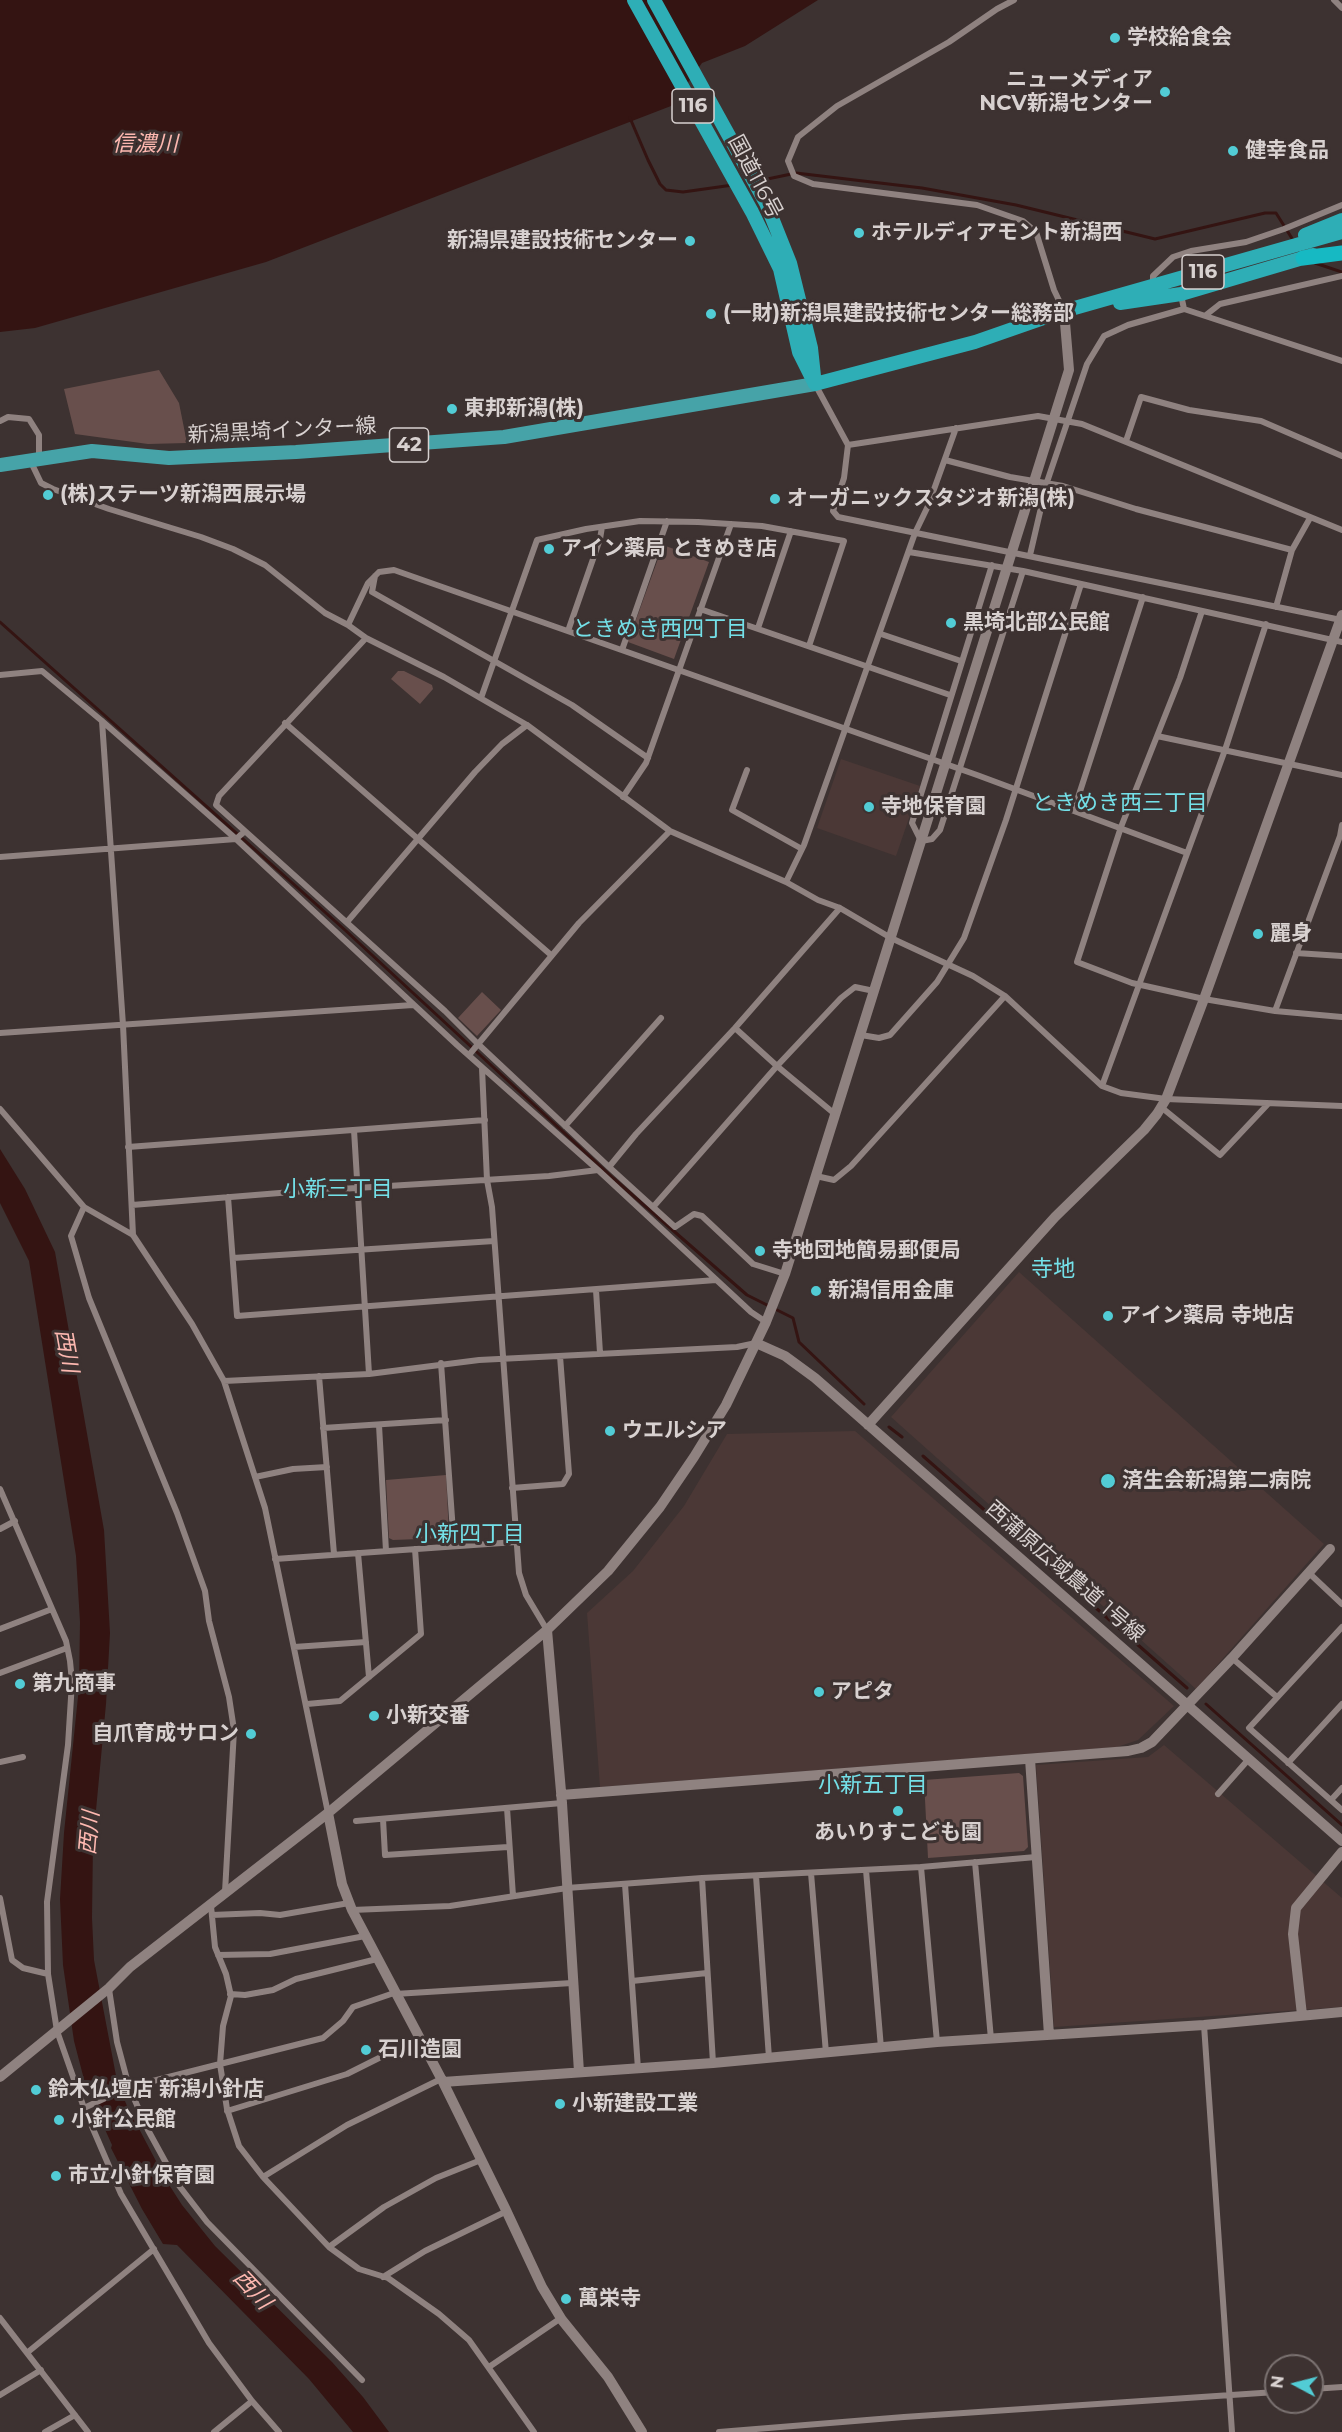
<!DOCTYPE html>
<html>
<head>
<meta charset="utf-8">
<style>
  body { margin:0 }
  #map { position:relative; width:1342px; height:2432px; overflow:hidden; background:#3d3231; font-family:Montserrat,sans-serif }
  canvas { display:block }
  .north { position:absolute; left:1264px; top:2354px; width:60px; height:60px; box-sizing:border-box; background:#3d3231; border:2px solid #7b7271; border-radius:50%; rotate:277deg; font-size:16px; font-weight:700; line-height:24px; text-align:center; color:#d8d1d0 }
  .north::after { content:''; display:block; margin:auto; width:21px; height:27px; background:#52ccd5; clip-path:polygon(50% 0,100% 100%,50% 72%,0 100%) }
</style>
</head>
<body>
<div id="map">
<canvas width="1342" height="2432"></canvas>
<div class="north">N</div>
</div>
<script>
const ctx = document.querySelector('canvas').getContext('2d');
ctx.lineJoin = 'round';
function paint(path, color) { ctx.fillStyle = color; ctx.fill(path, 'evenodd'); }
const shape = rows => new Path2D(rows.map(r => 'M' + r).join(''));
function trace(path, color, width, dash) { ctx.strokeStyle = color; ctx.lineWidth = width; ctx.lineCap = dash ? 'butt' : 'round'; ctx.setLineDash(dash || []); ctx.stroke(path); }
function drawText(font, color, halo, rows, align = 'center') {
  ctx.font = font + ' Montserrat,"Noto Sans JP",sans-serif'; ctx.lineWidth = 6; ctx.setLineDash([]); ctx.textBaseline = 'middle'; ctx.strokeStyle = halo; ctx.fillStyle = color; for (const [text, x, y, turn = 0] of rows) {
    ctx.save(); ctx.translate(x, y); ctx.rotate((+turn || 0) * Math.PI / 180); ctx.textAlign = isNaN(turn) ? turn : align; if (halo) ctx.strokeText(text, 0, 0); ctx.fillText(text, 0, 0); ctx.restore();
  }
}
const built = shape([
  [841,759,920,786,896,856,817,828],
  [1019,1272,1324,1544,1196,1689,891,1417],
  [855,1431,1174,1706,1138,1740,1117,1747,600,1787,587,1613,633,1571,684,1506,727,1434],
  [1164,1745,1342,1898,1342,2007,1054,2027,1036,1765,1148,1757]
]);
const green = shape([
  [159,370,179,403,187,443,148,444,75,434,64,389],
  [663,545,709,562,674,659,628,642],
  [398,671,404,671,432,685,433,689,420,704,391,679],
  [482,992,501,1010,477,1036,458,1018],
  [446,1475,449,1534,445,1538,393,1540,389,1538,386,1480],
  [1019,1773,1023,1776,1028,1847,1024,1851,928,1858,924,1780]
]);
const water = shape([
  [0,0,818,0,745,46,702,63,671,106,266,262,35,328,0,332],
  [0,1149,25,1189,55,1252,104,1530,110,1633,106,1704,93,1842,92,1918,94,1960,117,2081,127,2106,166,2180,182,2205,215,2246,332,2362,363,2397,389,2432,353,2432,309,2379,177,2245,163,2244,142,2209,111,2148,112,2145,86,2087,74,2041,63,1965,60,1899,64,1833,79,1687,80,1622,76,1556,29,1261,0,1203]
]);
const stream = shape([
  [630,118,648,160,660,184,666,190,683,192,733,185],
  [758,181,796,173,922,188,1016,205,1155,239,1265,213,1276,213,1293,240],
  [1315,263,1342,272],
  [0,622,345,930,613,1178,747,1295,793,1318,799,1342,864,1404],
  [889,1427,902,1437],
  [923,1456,1187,1688],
  [1206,1704,1342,1825]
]);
const minor = shape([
  [1014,0,997,9,949,42,837,106,798,137,788,161,794,176,813,184,977,205,1023,221,1036,232,1054,290,1064,311],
  [1334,0,1342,8],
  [1153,286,1153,276,1173,257,1191,251,1246,242,1284,229,1342,205],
  [1181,295,1184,309,1342,361],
  [1206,315,1220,304,1342,276],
  [815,384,848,445,844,478,833,511,838,517,1341,620],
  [0,421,8,417,29,419,39,435,39,459],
  [1126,441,1141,397,1189,410,1261,421,1342,456],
  [848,445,1038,416,1082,424,1342,530],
  [30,460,41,483,53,489,109,509,201,537,233,549,265,565,325,613,348,625,366,638,444,677,527,725,670,831,786,882,818,900,840,908,891,938,973,976,1005,996,1102,1086,1121,1093,1166,1099,1342,1106],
  [945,460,1010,477,1063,486,1136,509,1292,550],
  [909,552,1023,571,1342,642],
  [1030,555,1047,482,1087,364,1104,336,1128,325,1184,309],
  [992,565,912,823,921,841,932,839,940,830,1023,571],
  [375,576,372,592,572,705,648,758],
  [1276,607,1292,550,1310,518],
  [700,609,950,695],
  [1202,611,1180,678,1121,827,1077,962,1132,983,1204,999,1275,1011,1342,1017],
  [348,625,368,583,379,572,394,570,977,775,1187,853],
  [758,628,791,531],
  [568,631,600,539,602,527],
  [881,634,961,661],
  [366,638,219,796,216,805,445,1011,477,1043,609,1167,636,1134,735,1028,840,908],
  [622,650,667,521],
  [0,675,42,671,102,721,236,839,457,1045,598,1170,751,1312,766,1322],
  [481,698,537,540,586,529,640,521,698,522,762,526,844,541,809,646],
  [102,721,123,1025,133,1235],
  [285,723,551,955],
  [1157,736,1342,775],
  [747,770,732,810,802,849],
  [623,797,646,763,731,524],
  [1074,810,1143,597],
  [0,857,236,839,244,832],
  [786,882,804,845,915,533,928,506,956,428],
  [347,922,475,772,502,744,527,725],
  [1296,953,1342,956],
  [1275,1011,1340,836,1342,825],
  [735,1028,777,1066,836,1115],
  [0,1033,413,1005],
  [861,1035,879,1038,890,1035,937,982,964,938,1006,820,1081,584],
  [469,1055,579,923,670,831],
  [482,1068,487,1180,492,1207,519,1573,526,1595,547,1630],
  [1102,1086,1225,750,1266,624],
  [1161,1107,1220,1155,1268,1104],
  [0,1109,84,1207,133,1235,192,1324,224,1381,265,1508,328,1813],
  [565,1126,661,1018],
  [354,1130,369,1374],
  [128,1147,485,1120],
  [609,1167,675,1227,694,1214,702,1216,753,1264,785,1274],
  [816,1176,834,1180,851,1166,1005,996],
  [228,1197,237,1316,716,1280],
  [132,1205,292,1192,549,1176,598,1170],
  [654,1206,777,1066,841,998,855,987,874,991],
  [84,1207,71,1236,89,1298,177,1513,205,1591,209,1621,229,1697,234,1730,225,1892],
  [233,1258,494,1241],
  [596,1290,600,1353],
  [441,1363,454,1546],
  [319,1376,334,1554],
  [224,1381,369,1374,479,1360,737,1347,756,1343],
  [379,1425,386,1551],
  [323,1428,446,1420],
  [255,1477,293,1469,327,1467],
  [512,1488,563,1484,569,1474,560,1356],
  [0,1489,66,1641,70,1661,72,1682,68,1745,47,1902,48,1974,57,2031,84,2108,121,2194,209,2343,252,2401,279,2432],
  [0,1529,15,1521],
  [358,1553,369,1677],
  [275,1559,516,1542],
  [1309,1573,1342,1604],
  [1342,1627,1249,1728,1342,1810],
  [0,1629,52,1609],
  [294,1647,366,1642],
  [1232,1658,1277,1697],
  [0,1673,67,1648],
  [307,1704,340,1701,421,1634,415,1549],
  [0,1762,23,1757],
  [1288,1763,1342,1704],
  [1218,1794,1248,1760],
  [1331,1800,1342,1788],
  [507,1808,513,1896],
  [383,1819,385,1855,508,1847],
  [356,1821,562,1803],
  [975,1862,991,2039],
  [921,1867,937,2042],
  [866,1870,881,2048],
  [811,1873,826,2053],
  [756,1876,769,2058],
  [702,1878,713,2063],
  [625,1884,638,2069],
  [0,1898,12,1960,23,1968,48,1974],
  [211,1906,215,1947,226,1974,231,1996,223,2026,220,2064,227,2109,239,2146,263,2177,329,2247,359,2269,388,2278,439,2314,469,2340,534,2432],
  [352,1910,450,1906,567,1888,702,1878,921,1867,1036,1857],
  [212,1915,260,1913,280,1915,349,1903],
  [218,1955,270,1954,365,1936],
  [632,1981,707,1973],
  [109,1989,117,2042,129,2087,148,2130,177,2183,207,2222,362,2380],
  [230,1994,245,1995,273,1990,296,1979,377,1959],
  [395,1994,572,1983],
  [1204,2025,1232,2432],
  [84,2108,129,2087,323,2038,343,2021,353,2007,394,1993],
  [227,2111,347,2074,419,2038],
  [263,2177,347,2125,441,2079],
  [329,2247,384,2207,436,2178,481,2160],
  [383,2277,425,2251,507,2211],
  [0,2318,88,2432],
  [28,2352,154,2249],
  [489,2367,561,2318],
  [1312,2389,1342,2387],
  [0,2395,41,2370],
  [45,2432,75,2415],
  [214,2432,252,2401],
  [719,2432,904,2417,1276,2392]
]);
const tertiary = shape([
  [756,1343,785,1356,815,1378,1342,1841],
  [868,1425,1055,1217,1144,1130,1157,1114,1166,1099,1204,999,1342,615],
  [547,1630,562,1803,579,2072],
  [1030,1759,1049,2035],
  [561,1795,1128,1751,1141,1748,1152,1742,1232,1658,1330,1549],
  [328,1813,342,1884,352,1910,443,2082,505,2208,542,2287,562,2320,608,2377,642,2432],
  [1302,2015,1293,1934,1296,1908,1342,1852],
  [0,2077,109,1988,130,1967,328,1813,547,1630,608,1571,660,1507,694,1457,726,1405,766,1322,785,1274,1069,370,1064,311],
  [443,2082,713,2063,937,2042,1204,2025,1342,2012]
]);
const primary = shape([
  [0,465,92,451,169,458,296,452,504,437,815,384]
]);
const trunk = shape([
  [634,0,752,212,780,269,799,352,815,384],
  [654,0,766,203,790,263,811,348,814,376],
  [1305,235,1342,220],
  [1120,303,1181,294,1313,255],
  [815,384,975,342,1064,311,1342,232]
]);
const motorway = shape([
  [1303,258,1342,253]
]);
const markers = [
  [1115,38,6,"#52ccd5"],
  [1165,92,6,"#52ccd5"],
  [1233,151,6,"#52ccd5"],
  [859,233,6,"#52ccd5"],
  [690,241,6,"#52ccd5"],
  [711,314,6,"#52ccd5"],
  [452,409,6,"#52ccd5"],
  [48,495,6,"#52ccd5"],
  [775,499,6,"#52ccd5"],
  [549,549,6,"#52ccd5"],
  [951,623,6,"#52ccd5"],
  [869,807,6,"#52ccd5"],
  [1258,934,6,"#52ccd5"],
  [760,1251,6,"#52ccd5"],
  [816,1291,6,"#52ccd5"],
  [1108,1316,6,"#52ccd5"],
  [610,1431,6,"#52ccd5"],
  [1108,1481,8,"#52ccd5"],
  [20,1684,6,"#52ccd5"],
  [819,1692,6,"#52ccd5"],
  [374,1716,6,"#52ccd5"],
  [251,1734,6,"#52ccd5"],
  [898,1811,6,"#52ccd5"],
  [366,2050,6,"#52ccd5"],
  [36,2090,6,"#52ccd5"],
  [560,2104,6,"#52ccd5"],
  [59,2120,6,"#52ccd5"],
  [56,2176,6,"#52ccd5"],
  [566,2299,6,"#52ccd5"]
];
const shields = [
  [693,106,42],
  [1203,272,42],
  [409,445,39]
];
const shieldNames = [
  ["116",693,106],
  ["116",1203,272],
  ["42",409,445]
];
const poiNames = [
  ["学校給食会",1127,38],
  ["ニューメディア",1153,80,"right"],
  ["NCV新潟センター",1153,104,"right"],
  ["健幸食品",1245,151],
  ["ホテルディアモント新潟西",871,233],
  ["新潟県建設技術センター",678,241,"right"],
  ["(一財)新潟県建設技術センター総務部",723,314],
  ["東邦新潟(株)",464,409],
  ["(株)ステーツ新潟西展示場",60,495],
  ["オーガニックスタジオ新潟(株)",787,499],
  ["アイン薬局 ときめき店",561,549],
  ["黒埼北部公民館",963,623],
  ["寺地保育園",881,807],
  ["麗身",1270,934],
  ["寺地団地簡易郵便局",772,1251],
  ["新潟信用金庫",828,1291],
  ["アイン薬局 寺地店",1120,1316],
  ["ウエルシア",622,1431],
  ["済生会新潟第二病院",1122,1481],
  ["第九商事",32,1684],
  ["アピタ",831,1692],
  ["小新交番",386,1716],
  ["自爪育成サロン",239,1734,"right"],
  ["あいりすこども園",898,1833,"center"],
  ["石川造園",378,2050],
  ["鈴木仏壇店 新潟小針店",48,2090],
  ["小新建設工業",572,2104],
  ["小針公民館",71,2120],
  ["市立小針保育園",68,2176],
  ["萬栄寺",578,2299]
];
const streetNames = [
  ["国道116号",755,177,62],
  ["新潟黒埼インター線",282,431,-3],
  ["西蒲原広域農道 1号線",1065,1572,41]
];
const waterNames = [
  ["信濃川",145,145],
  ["西川",66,1351,80],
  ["西川",90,1833,-85],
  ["西川",252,2290,47]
];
const neighbourhoodNames = [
  ["ときめき西四丁目",660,630],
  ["ときめき西三丁目",1120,804],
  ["小新三丁目",338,1190],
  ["寺地",1053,1270],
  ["小新四丁目",470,1535],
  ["小新五丁目",873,1786]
];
paint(built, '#4b3836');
paint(green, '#684f4c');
paint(water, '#341412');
trace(stream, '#341412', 3);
trace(minor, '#8f8280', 6);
trace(tertiary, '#8f8280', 10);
trace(primary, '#46a3a8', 14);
trace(trunk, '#2eaeb6', 14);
trace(motorway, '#16b9c3', 15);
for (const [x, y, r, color] of markers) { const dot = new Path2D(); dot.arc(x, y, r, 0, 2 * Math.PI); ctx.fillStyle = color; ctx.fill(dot); trace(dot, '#3d3231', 2); }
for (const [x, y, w] of shields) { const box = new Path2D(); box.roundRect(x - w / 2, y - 17, w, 34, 4.5); ctx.fillStyle = '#3d3231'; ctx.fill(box); trace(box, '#d8d1d0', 1.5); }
drawText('bold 20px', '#d8d1d0', null, shieldNames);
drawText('bold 21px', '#d8d1d0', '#3d3231', poiNames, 'left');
drawText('21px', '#d8d1d0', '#3d3231', streetNames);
drawText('italic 22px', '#fdb8b0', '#3d3231', waterNames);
drawText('22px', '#74e0e8', '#3d3231', neighbourhoodNames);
</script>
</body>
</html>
